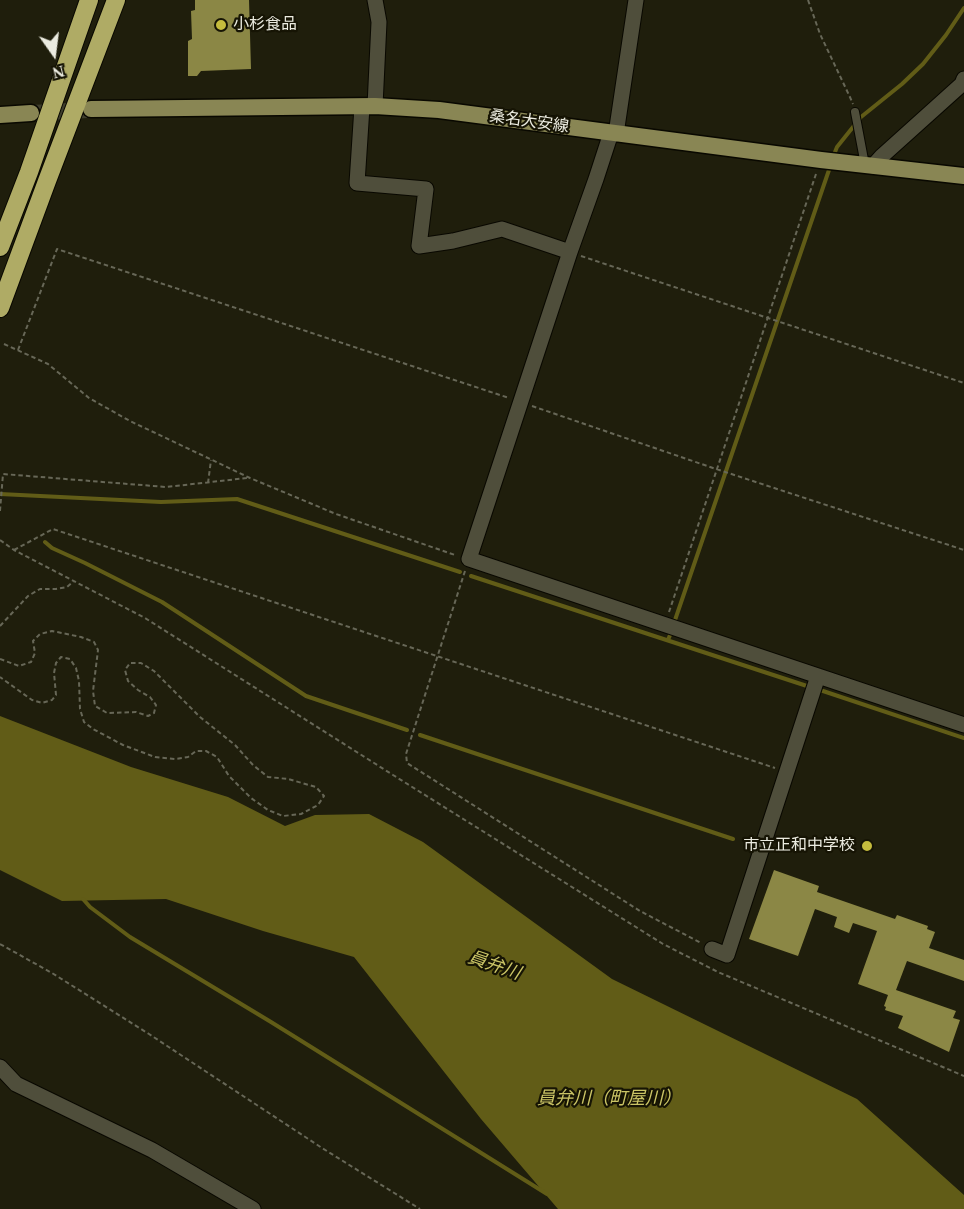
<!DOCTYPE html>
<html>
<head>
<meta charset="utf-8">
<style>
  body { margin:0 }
  #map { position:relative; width:964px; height:1209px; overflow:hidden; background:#1f1e0c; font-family:"Times New Roman",serif }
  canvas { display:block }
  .north { position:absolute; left:24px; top:24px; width:60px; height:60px; -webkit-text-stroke:4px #161404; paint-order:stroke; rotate:166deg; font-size:16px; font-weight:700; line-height:24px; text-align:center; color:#ebebe0 }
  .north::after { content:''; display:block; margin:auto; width:21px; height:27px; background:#ebebe0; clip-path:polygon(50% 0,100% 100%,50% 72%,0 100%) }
</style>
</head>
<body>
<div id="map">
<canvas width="964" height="1209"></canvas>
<div class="north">N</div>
</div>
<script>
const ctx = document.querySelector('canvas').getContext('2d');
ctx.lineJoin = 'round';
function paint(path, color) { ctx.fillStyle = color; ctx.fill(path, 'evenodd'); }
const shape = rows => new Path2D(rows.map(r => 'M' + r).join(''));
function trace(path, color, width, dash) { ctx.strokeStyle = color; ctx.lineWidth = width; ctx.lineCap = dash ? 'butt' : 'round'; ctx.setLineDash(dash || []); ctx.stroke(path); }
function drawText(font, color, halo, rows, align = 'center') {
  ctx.font = font + ' "Times New Roman","Noto Sans JP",serif'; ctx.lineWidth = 4.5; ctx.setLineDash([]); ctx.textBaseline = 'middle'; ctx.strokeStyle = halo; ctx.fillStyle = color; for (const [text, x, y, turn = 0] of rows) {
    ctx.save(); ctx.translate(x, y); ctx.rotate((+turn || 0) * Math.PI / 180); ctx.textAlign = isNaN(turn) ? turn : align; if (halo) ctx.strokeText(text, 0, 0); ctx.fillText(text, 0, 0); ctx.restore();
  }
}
const water = shape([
  [0,716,131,767,228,797,285,826,315,815,369,814,423,842,612,979,857,1099,964,1195,964,1209,558,1209,481,1119,354,957,263,931,166,899,62,901,0,870]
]);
const stream = shape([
  [833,157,837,147,861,117,902,84,923,64,946,35,964,8],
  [0,494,161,502,237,499,460,572],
  [45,542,52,548,85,563,162,602,306,696,407,730],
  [471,576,810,687],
  [674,623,830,167],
  [668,640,672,630],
  [817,689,964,738],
  [420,735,733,839],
  [83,899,90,907,130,937,271,1022,547,1194]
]);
const building = shape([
  [195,0,249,0,251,69,201,71,197,76,188,76,188,41,192,39,191,11,195,10],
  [774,870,819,886,817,892,895,919,897,915,928,926,927,929,935,932,929,948,964,960,964,981,907,961,896,990,956,1011,953,1018,960,1020,949,1052,898,1028,903,1016,885,1010,886,1007,884,1006,888,995,858,984,877,931,853,923,849,933,834,927,837,917,815,909,798,956,749,939]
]);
const primaryTunnel = shape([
  [31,113,87,110]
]);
const path = shape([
  [808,0,820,34,849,95,853,104],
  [581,256,964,383],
  [4,344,48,364,89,398,130,421,250,478,336,514,455,555],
  [18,350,57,249,509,398],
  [532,406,716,469,964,550],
  [208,483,211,460],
  [0,511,3,474,166,487,247,478],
  [0,540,14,550,145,618,393,775,663,944,718,972,964,1076],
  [14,550,53,529,775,768],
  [465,571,406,754,407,763,640,911,701,943],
  [669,612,816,174],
  [0,626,28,596,40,589,56,589,67,587,74,581],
  [0,659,19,666,31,662,35,653,33,641,40,634,52,631,81,637,94,642,98,650,93,691,95,706,107,713,136,712,148,716,154,713,156,705,150,697,138,690,128,681,125,670,130,663,141,663,154,671,200,717,235,745,253,765,268,777,288,779,316,787,324,796,318,805,301,814,283,816,268,810,251,798,229,776,217,757,206,751,196,751,188,757,175,759,155,757,123,745,93,729,84,722,80,709,79,681,76,668,70,659,61,657,56,663,54,673,56,695,52,700,42,703,32,700,0,677],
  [0,944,52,973,149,1034,322,1148,420,1209]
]);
const service = shape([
  [855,112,865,165]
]);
const minor = shape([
  [375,0,379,22,375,106],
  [362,107,357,183,426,189,419,246,453,241,502,229,570,252],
  [611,133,596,179,570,252,469,559,964,725],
  [616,134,636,0],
  [873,166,882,156,962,84,964,79],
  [712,949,727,955,818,676],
  [0,1067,16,1084,152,1150,253,1209]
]);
const primary = shape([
  [91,109,375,106,439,110,821,160,964,176],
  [0,115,31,113]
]);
const motorway = shape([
  [0,247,29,172,89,0],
  [0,308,47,181,116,0]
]);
const markers = [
  [221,25,6,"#c5bc3d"],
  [867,846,6,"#c5bc3d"]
];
const poiNames = [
  ["小杉食品",233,25],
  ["市立正和中学校",855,846,"right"]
];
const streetNames = [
  ["桑名大安線",529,122,8]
];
const waterNames = [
  ["員弁川",494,966,19],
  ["員弁川（町屋川）",609,1099]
];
paint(water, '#615c17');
trace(stream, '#615c17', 4);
paint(building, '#8b8745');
trace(primaryTunnel, '#3e3d2c', 16, [16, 8]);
trace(service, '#090800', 10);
trace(minor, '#090800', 17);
trace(primary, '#090800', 19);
trace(motorway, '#090800', 20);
trace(path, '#676757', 2, [4.5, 3]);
trace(service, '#4f4e3b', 8);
trace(minor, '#4f4e3b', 15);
trace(primary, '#898654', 16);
trace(motorway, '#afab65', 18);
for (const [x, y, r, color] of markers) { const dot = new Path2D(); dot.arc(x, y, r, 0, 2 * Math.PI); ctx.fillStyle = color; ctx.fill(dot); trace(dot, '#161404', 2); }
drawText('16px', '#ebebe0', '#161404', poiNames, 'left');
drawText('16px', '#ebebe0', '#161404', streetNames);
drawText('italic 18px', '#cbc566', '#161404', waterNames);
</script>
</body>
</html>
